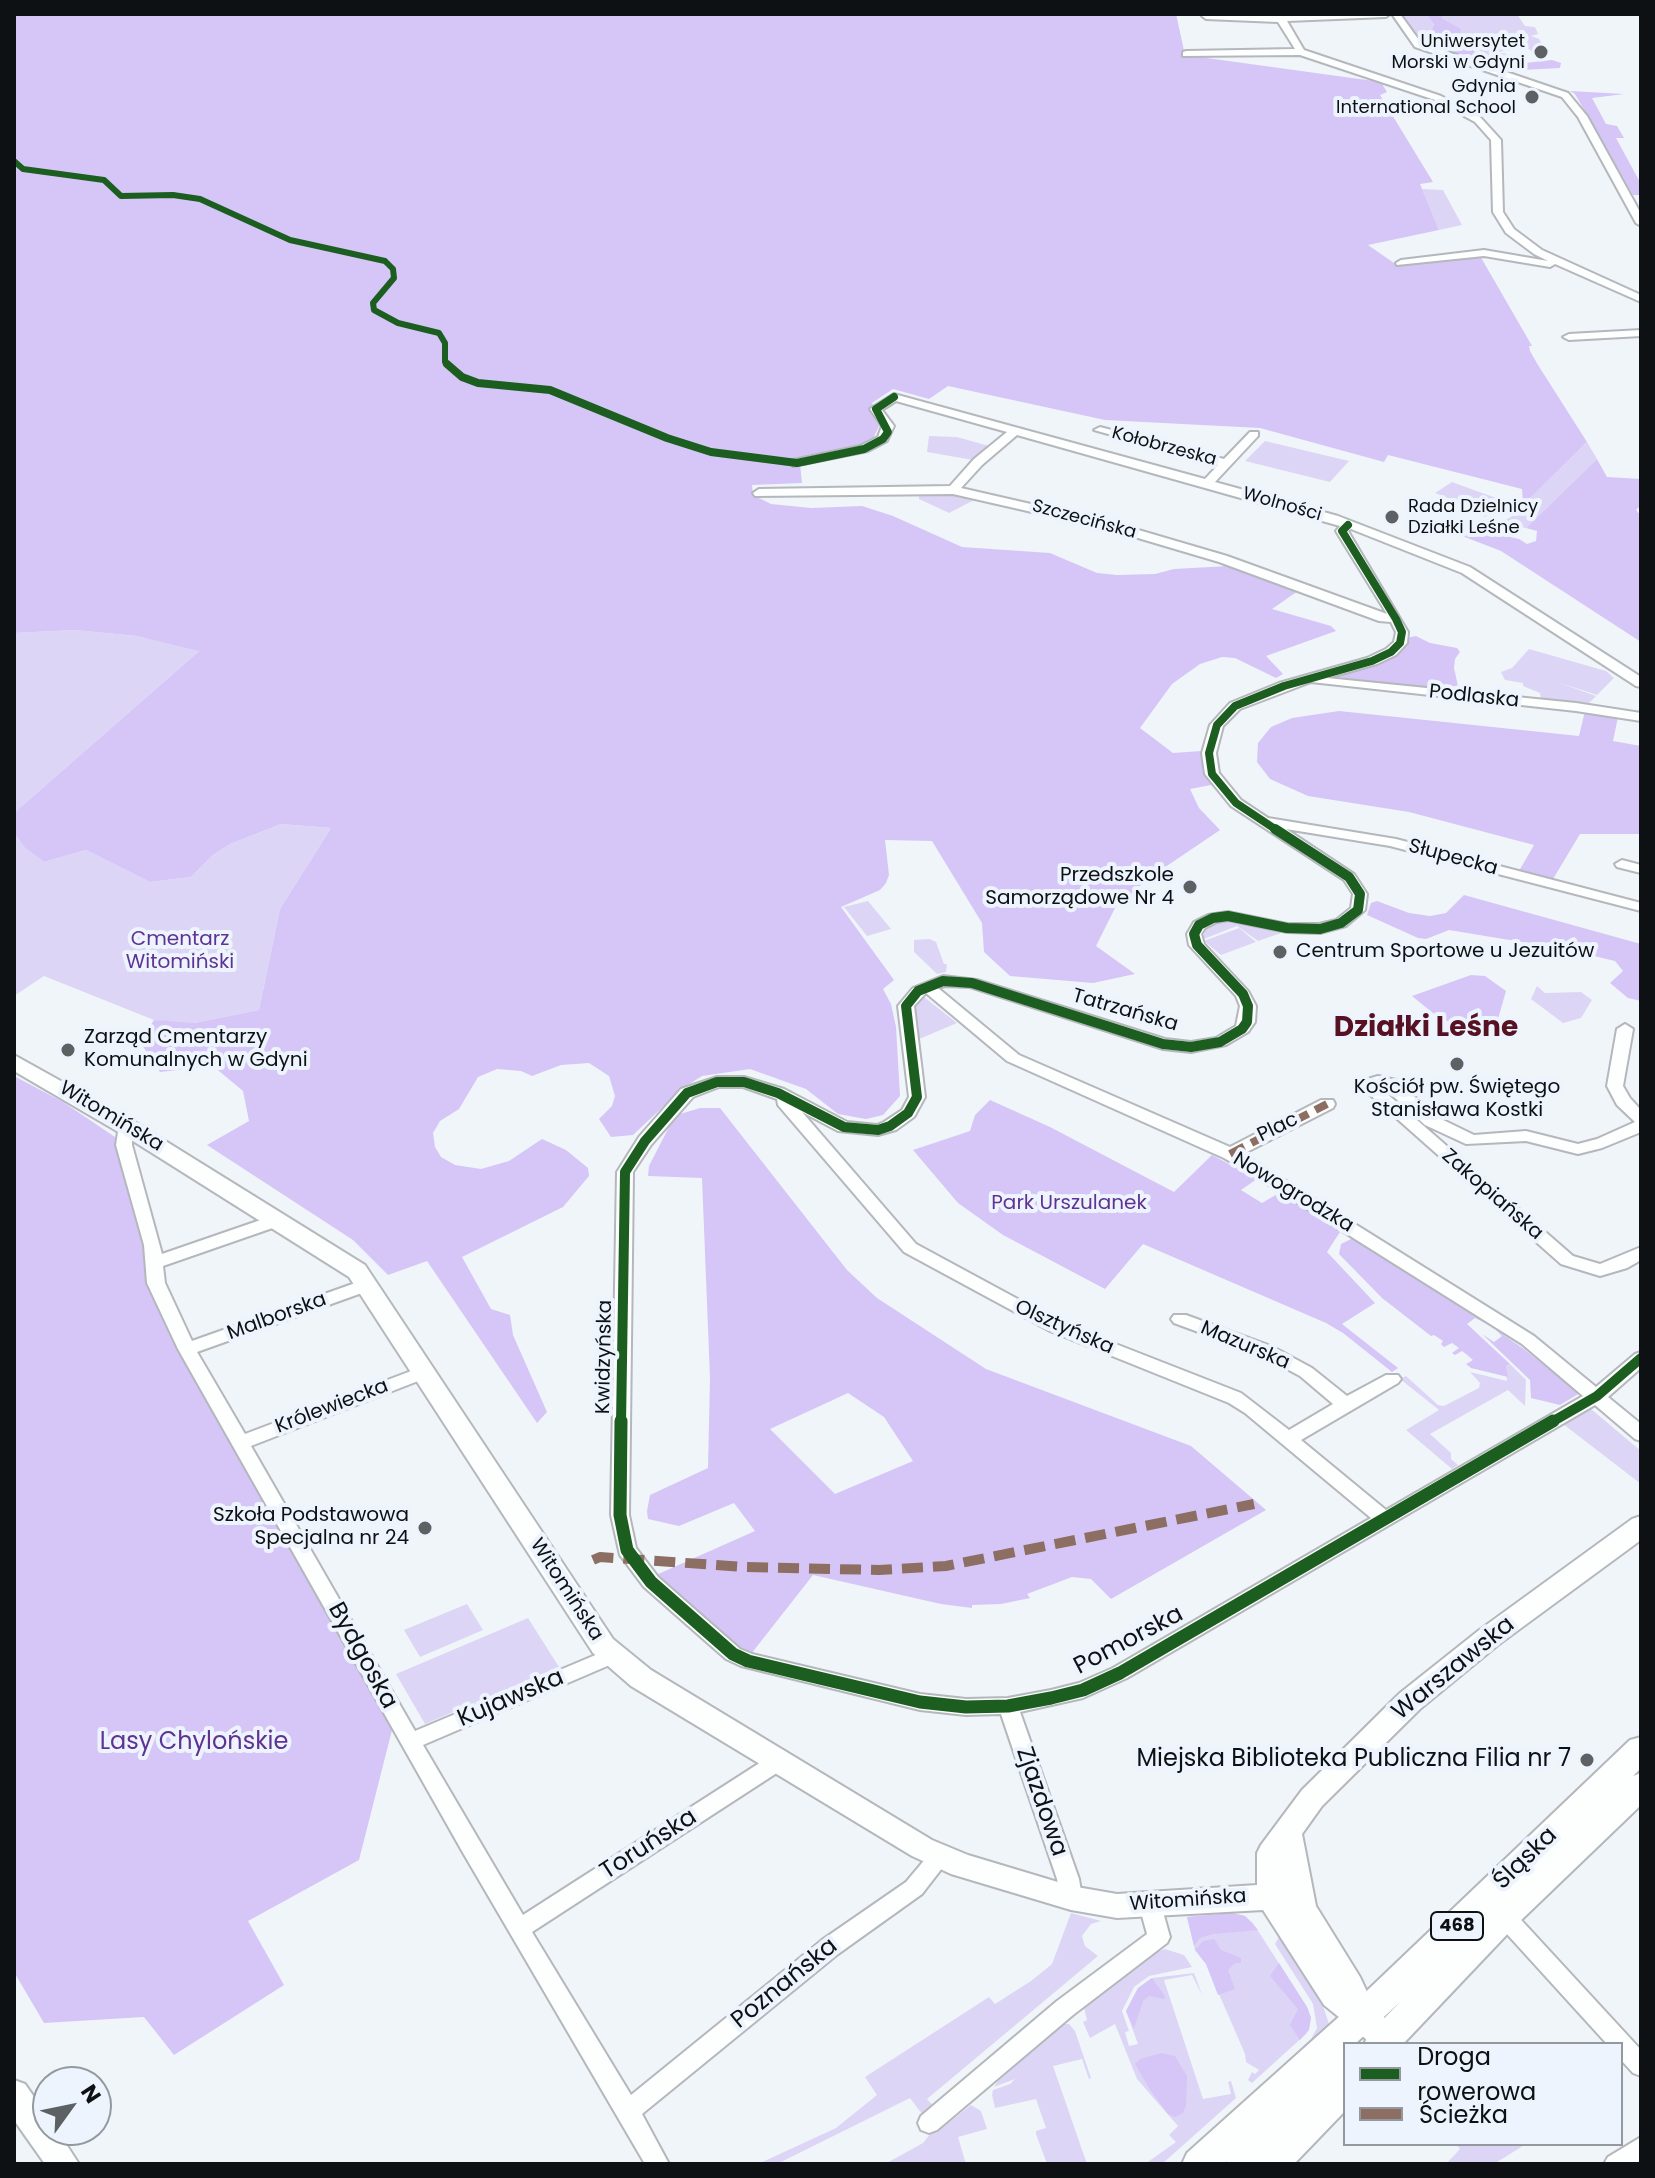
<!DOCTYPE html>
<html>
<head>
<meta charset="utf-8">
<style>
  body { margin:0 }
  #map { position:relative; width:1655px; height:2178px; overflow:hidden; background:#f0f5fa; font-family:Poppins,sans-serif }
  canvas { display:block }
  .frame { position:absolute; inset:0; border:16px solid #0e1113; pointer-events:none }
  .legend { position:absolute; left:1343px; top:2042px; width:280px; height:104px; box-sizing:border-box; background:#edf4fd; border:2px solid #94999f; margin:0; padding:10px 14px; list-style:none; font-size:24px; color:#0e1113 }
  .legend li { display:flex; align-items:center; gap:16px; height:40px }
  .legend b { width:40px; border:2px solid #94999f }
  .north { position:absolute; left:32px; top:2066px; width:80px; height:80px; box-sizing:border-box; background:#edf4fd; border:2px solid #94999f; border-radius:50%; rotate:57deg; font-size:22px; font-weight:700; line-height:32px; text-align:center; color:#0e1113 }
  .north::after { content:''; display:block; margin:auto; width:28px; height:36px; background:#5d6164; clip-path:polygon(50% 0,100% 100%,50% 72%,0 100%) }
</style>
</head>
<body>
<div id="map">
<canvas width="1655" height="2178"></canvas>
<div class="frame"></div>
<ul class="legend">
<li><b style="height:10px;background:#1b5e20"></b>Droga rowerowa</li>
<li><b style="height:10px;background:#8d6e63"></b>Ścieżka</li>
</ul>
<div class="north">N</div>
</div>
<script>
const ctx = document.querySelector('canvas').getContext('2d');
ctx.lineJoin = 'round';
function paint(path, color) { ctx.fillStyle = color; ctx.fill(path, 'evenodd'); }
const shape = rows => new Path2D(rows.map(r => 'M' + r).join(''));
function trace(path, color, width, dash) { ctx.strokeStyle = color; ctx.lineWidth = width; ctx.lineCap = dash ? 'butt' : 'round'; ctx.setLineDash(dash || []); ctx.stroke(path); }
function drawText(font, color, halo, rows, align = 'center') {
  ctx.font = font + ' Poppins,sans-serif'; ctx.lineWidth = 8; ctx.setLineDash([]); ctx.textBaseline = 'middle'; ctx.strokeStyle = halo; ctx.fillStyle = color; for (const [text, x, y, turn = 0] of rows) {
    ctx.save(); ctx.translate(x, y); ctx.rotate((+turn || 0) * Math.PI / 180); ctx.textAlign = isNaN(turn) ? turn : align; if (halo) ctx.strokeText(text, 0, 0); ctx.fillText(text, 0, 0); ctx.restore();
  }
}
const green = shape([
  [1413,14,1517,14,1525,26,1535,27,1538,34,1531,36,1539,39,1546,50,1541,50,1545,57,1538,57,1529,49,1522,49,1497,52,1528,58,1487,60,1466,44,1450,39,1434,23,1431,30,1455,49,1452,55,1417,41,1402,16],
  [1422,189,1443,190,1462,225,1439,230],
  [929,436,957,437,989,446,973,460,927,452],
  [1265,441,1349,461,1330,482,1245,461],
  [1587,442,1597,459,1526,528,1501,523,1525,508,1523,505],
  [1452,482,1482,493,1508,502,1485,517,1460,508,1464,504,1435,493],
  [919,493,956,494,978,498,949,513,919,499],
  [75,630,137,636,200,650,14,813,14,633],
  [1529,649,1606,671,1614,678,1597,695,1557,682,1596,696,1589,703,1541,698,1540,693,1523,686,1523,683,1505,680,1501,672,1512,668],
  [281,824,331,828,280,909,259,1010,194,1023,169,1024,154,1020,44,976,14,996,14,833,25,848,44,862,86,850,150,882,191,877,213,855,230,844],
  [868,901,891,929,867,936,844,907],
  [1224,921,1235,922,1284,932,1258,941,1237,926,1201,940,1206,929],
  [1239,928,1256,942,1221,955,1204,941],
  [930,939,936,942,944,964,947,964,946,972,937,974,914,952,914,940],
  [1537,986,1545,993,1581,992,1592,1000,1581,1018,1563,1023,1531,999],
  [924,997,957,1023,917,1040,912,1013,914,1004],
  [1510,1364,1526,1380,1525,1406,1508,1390,1430,1434,1451,1453,1451,1459,1458,1465,1452,1469,1406,1430,1439,1410,1400,1379,1406,1376,1438,1405,1444,1406,1479,1388,1480,1383,1470,1372,1507,1381,1506,1366],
  [1591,1409,1641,1451,1641,1484,1563,1424],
  [467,1604,483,1630,420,1657,404,1630],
  [528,1618,559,1667,425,1724,396,1674],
  [1071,1913,1101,1921,1091,1924,1082,1936,1085,1946,1098,1956,927,2099,936,2109,925,2118,910,2098,777,2164,758,2164,836,2128,877,2095,865,2077,989,1997,995,2004,1031,1981,1052,1964],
  [1232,1913,1245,1916,1253,1923,1307,2007,1311,2018,1306,2034,1252,2083,1248,2080,1252,2072,1255,2074,1259,2070,1246,2062,1245,2054,1206,1964,1195,1950,1187,1917],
  [1280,1935,1322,2003,1329,2024,1325,2033,1251,2099,1257,2089,1311,2039,1317,2028,1313,2004,1275,1944],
  [1165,1949,1184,1955,1192,1967,1149,1976,1134,1987,1122,2011,1129,2031,1125,2032,1129,2046,1138,2044,1126,2011,1138,1988,1152,1978,1194,1973,1202,1995,1192,1975,1164,1980,1203,2099,1231,2094,1228,2082,1231,2081,1236,2098,1162,2164,1145,2164,1176,2142,1169,2135,1178,2126,1137,2079,1115,2024,1090,2038,1083,2022,1087,2020,1084,2008,1154,1953],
  [1064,2024,1069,2024,1075,2031,1091,2078,1089,2079,1082,2059,1053,2066,1087,2164,1047,2164,1036,2134,1036,2131,1046,2128,1036,2099,995,2108,992,2095,993,2090,1010,2084,1015,2079,994,2087,998,2081],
  [971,2105,981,2111,987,2129,958,2137,966,2164,885,2164,923,2143,934,2129,937,2132],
  [1456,2144,1526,2144,1494,2164,1446,2164,1460,2149]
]);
const forest = shape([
  [14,14,1176,14,1185,55,1381,82,1387,92,1380,95,1433,182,1420,184,1439,230,1368,245,1394,263,1479,254,1532,346,1529,346,1530,351,1538,365,1587,442,1523,505,1522,489,1388,455,1384,462,1260,428,1105,420,948,386,929,399,893,389,872,403,880,424,872,441,858,448,800,464,802,483,752,485,753,495,771,504,811,508,862,506,893,516,962,547,1050,553,1097,573,1117,575,1155,574,1174,569,1229,566,1298,591,1272,609,1331,626,1336,631,1266,656,1283,674,1276,678,1235,658,1222,657,1200,664,1172,684,1140,728,1173,753,1201,751,1211,785,1190,789,1199,808,1220,830,1149,878,1115,908,1096,946,1135,974,1093,983,1010,976,984,952,982,923,932,841,885,840,889,875,886,883,880,890,841,907,894,980,883,989,891,1004,896,1027,900,1096,883,1115,866,1119,838,1114,806,1089,750,1069,702,1076,683,1088,633,1135,611,1137,599,1119,612,1106,615,1096,609,1076,589,1063,561,1065,532,1076,521,1071,497,1069,478,1077,459,1109,440,1121,433,1133,435,1147,441,1157,455,1165,481,1169,509,1161,542,1139,566,1150,588,1168,589,1176,563,1207,462,1257,491,1309,510,1315,513,1335,547,1412,537,1423,427,1261,388,1275,353,1240,207,1145,249,1121,243,1091,213,1066,160,1072,140,1042,154,1020,194,1023,259,1010,280,909,331,828,281,824,230,844,213,855,191,877,150,882,86,850,44,862,25,848,14,833,14,813,199,651,137,636,75,630,14,633],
  [1427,14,1444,14,1441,18,1461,29,1459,36,1482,59,1516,64,1552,60,1561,63,1560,68,1503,71,1452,55,1455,49,1431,30,1434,24],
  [1570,91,1624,94,1592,98,1606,124,1617,126,1624,138,1616,138,1641,184,1641,195,1633,195,1575,94],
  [1597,459,1607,477,1641,479,1641,505,1636,510,1641,516,1641,642,1501,551,1431,524,1437,520,1519,539,1527,544,1536,541,1537,531,1526,528],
  [1416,636,1430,643,1457,648,1460,652,1455,659,1454,668,1458,686,1449,687,1449,690,1336,677,1381,663,1394,656,1406,638],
  [1339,711,1579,736,1585,711,1618,717,1613,741,1641,746,1641,834,1580,834,1553,879,1519,871,1534,845,1409,812,1308,796,1270,779,1257,762,1258,743,1271,727,1292,718],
  [1464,895,1641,944,1641,1001,1628,998,1610,983,1623,971,1615,961,1564,949,1449,930,1426,939,1418,938,1367,915,1371,903,1377,901,1409,913,1430,916,1446,913],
  [1471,975,1485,976,1506,991,1494,1033,1482,1034,1439,1018,1412,996],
  [14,1076,63,1102,115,1137,132,1186,154,1297,181,1355,392,1730,359,1860,248,1921,284,1985,174,2055,144,2017,44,2023,14,1972],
  [990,1100,1050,1127,1174,1192,1212,1155,1257,1179,1241,1190,1262,1203,1279,1193,1340,1232,1327,1252,1375,1303,1342,1324,1398,1368,1392,1372,1343,1333,1326,1323,1143,1244,1105,1289,1003,1235,958,1203,913,1150,970,1131,975,1115],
  [700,1108,720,1108,847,1270,877,1298,986,1369,1191,1446,1266,1510,1111,1599,1091,1579,1072,1577,1027,1594,1030,1598,1001,1604,972,1605,972,1608,941,1604,813,1575,751,1654,737,1647,656,1575,755,1531,734,1503,679,1526,648,1519,647,1511,650,1495,708,1468,710,1378,702,1178,648,1176,649,1166,671,1123,680,1114],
  [848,1393,884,1417,913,1461,835,1494,770,1429],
  [1353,1238,1485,1323,1475,1318,1467,1324,1510,1364,1506,1366,1508,1377,1471,1368,1466,1364,1473,1360,1466,1354,1462,1351,1455,1355,1452,1353,1459,1348,1452,1343,1444,1347,1441,1344,1443,1341,1434,1335,1431,1336,1382,1298,1339,1254,1341,1244],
  [1495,1329,1524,1349,1580,1393,1560,1405,1531,1398,1530,1380,1482,1334,1494,1342,1502,1336],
  [1232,1913,1245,1916,1258,1930,1213,1934,1200,1938,1194,1946,1187,1917],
  [1214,1939,1221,1950,1241,1958,1241,1963,1235,1963,1228,1970,1235,1989,1218,1995,1206,1964,1195,1950,1203,1941],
  [1279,1963,1307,2007,1311,2018,1309,2030,1300,2040,1290,2025,1298,2009,1270,1976],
  [1152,1978,1165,1996,1164,1999,1149,1996,1143,2001,1134,2029,1126,2011,1138,1988],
  [1161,2053,1175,2056,1187,2076,1186,2105,1183,2113,1175,2117,1168,2114,1151,2091,1135,2064,1140,2059]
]);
const street = shape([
  [1203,14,1281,16,1390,14,1386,17,1287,21,1304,50,1441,96,1481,118,1501,140,1503,212,1514,229,1542,250,1641,295,1641,302,1555,264,1550,267,1484,256,1397,265,1396,263,1401,260,1484,250,1548,261,1534,254,1506,233,1493,212,1491,140,1475,122,1435,100,1300,55,1183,56,1183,52,1186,51,1295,49,1278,22,1206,19,1202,16,1203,14],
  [1392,14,1400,14,1421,43,1568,93,1587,116,1641,214,1641,226,1636,223,1578,117,1562,97,1415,47,1392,14],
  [1641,330,1641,336,1569,340,1563,337,1569,334,1641,330],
  [894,394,1205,479,1218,465,1094,430,1100,427,1224,459,1250,432,1258,432,1258,436,1215,482,1338,516,1470,567,1641,677,1641,687,1636,686,1462,573,1351,529,1348,531,1408,632,1407,643,1396,655,1377,664,1327,678,1576,703,1641,713,1641,721,1576,711,1311,682,1240,709,1223,726,1216,753,1219,773,1241,800,1268,818,1396,839,1641,903,1641,911,1390,846,1286,829,1354,874,1367,894,1365,910,1346,926,1320,933,1287,932,1228,920,1217,922,1205,928,1201,934,1204,944,1248,991,1256,1006,1255,1022,1248,1032,1226,1045,1191,1052,1163,1049,970,987,945,986,938,988,1019,1055,1230,1147,1321,1100,1333,1100,1335,1104,1333,1108,1243,1154,1534,1336,1596,1387,1635,1354,1641,1352,1641,1368,1608,1397,1641,1424,1641,1441,1635,1439,1595,1405,1127,1678,1083,1698,1020,1712,1079,1879,1082,1898,1079,1904,1071,1907,1063,1904,1060,1898,1057,1879,1001,1714,966,1715,920,1710,741,1666,726,1659,644,1587,620,1555,611,1515,617,1172,639,1137,681,1089,717,1077,744,1077,784,1089,847,1122,877,1125,884,1122,902,1110,909,1097,898,1006,913,988,943,976,977,980,1165,1039,1191,1042,1216,1038,1236,1026,1240,1006,1236,996,1189,945,1187,934,1194,922,1208,915,1228,912,1287,924,1319,924,1336,920,1351,908,1353,894,1344,880,1231,806,1205,774,1202,753,1210,725,1230,703,1279,683,1367,658,1386,649,1394,642,1396,632,1391,622,1379,621,1219,562,1111,530,953,494,755,496,753,493,759,489,950,486,974,459,1007,432,896,401,882,410,894,426,887,441,868,451,793,466,793,460,860,446,878,437,882,426,870,409,894,394],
  [1017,435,1340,526,1336,531,1387,614,1227,556,1118,524,961,488,982,465,1017,435],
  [926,993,1007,1061,1224,1158,1250,1173,1522,1344,1583,1396,1386,1510,1301,1440,1398,1383,1401,1379,1398,1375,1386,1375,1347,1396,1312,1368,1273,1347,1186,1315,1174,1315,1171,1319,1174,1323,1261,1355,1300,1376,1333,1404,1289,1430,1241,1393,1062,1323,916,1244,802,1112,838,1131,878,1135,896,1130,914,1117,925,1097,914,1006,926,993],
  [719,1087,743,1087,777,1099,778,1105,904,1252,1050,1331,1229,1403,1245,1413,1371,1518,1113,1668,1079,1683,1051,1690,1008,1698,966,1699,920,1694,752,1654,740,1649,658,1577,636,1548,629,1515,633,1172,651,1145,693,1097,719,1087],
  [1622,860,1641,865,1641,873,1617,867,1615,864,1622,860],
  [1625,1024,1633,1029,1623,1086,1630,1098,1641,1110,1641,1132,1602,1148,1578,1154,1526,1141,1466,1144,1425,1125,1384,1088,1378,1086,1573,1256,1600,1264,1641,1247,1641,1260,1627,1268,1600,1276,1561,1264,1359,1085,1361,1081,1378,1076,1396,1080,1437,1117,1474,1135,1526,1131,1578,1144,1597,1139,1635,1122,1617,1105,1607,1086,1617,1029,1625,1024],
  [130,1124,138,1129,132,1137,132,1145,162,1254,278,1214,286,1220,284,1224,163,1266,165,1283,192,1341,361,1281,373,1281,376,1285,373,1289,197,1352,245,1434,419,1368,431,1368,434,1372,431,1376,251,1446,415,1731,605,1651,612,1648,619,1651,622,1656,619,1661,423,1745,523,1915,772,1755,779,1753,786,1755,789,1761,786,1767,532,1932,631,2095,822,1940,906,1882,932,1851,939,1848,946,1851,950,1857,946,1863,922,1894,838,1954,642,2114,669,2164,645,2164,462,1851,178,1349,147,1283,144,1245,116,1145,118,1132,124,1125,130,1124],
  [1150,1896,1158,1899,1161,1905,1170,1937,1167,1943,1073,2015,937,2130,929,2133,921,2130,918,2123,921,2116,1057,2001,1147,1934,1139,1905,1142,1899,1150,1896],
  [1504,1907,1512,1910,1641,2050,1641,2076,1633,2073,1621,2060,1621,2044,1607,2044,1496,1922,1493,1916,1496,1910,1504,1907],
  [1641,2137,1641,2160,1635,2164,1604,2164,1608,2157,1641,2137]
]);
const secondary = shape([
  [14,1055,138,1124,365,1265,613,1639,651,1670,932,1840,968,1855,1071,1886,1117,1894,1257,1885,1257,1853,1261,1845,1302,1790,1400,1693,1478,1631,1632,1519,1641,1516,1641,1540,1498,1645,1420,1709,1322,1806,1302,1834,1316,1906,1360,1977,1376,2011,1397,2028,1401,2037,1398,2044,1372,2044,1324,2005,1263,1910,1117,1918,1071,1910,951,1874,912,1856,631,1686,593,1653,349,1277,122,1134,14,1071,14,1055],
  [14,2080,25,2084,48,2117,48,2130,57,2130,79,2164,45,2164,14,2120,14,2080]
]);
const primary = shape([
  [1641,1737,1641,1768,1633,1776,1641,1773,1641,1805,1515,1926,1403,2044,1364,2044,1369,2034,1401,2001,1355,2044,1345,2044,1345,2111,1294,2164,1226,2164,1227,2161,1224,2164,1182,2164,1187,2153,1351,2006,1630,1740,1641,1737]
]);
const quietFar1 = shape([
  [1230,1154,1327,1104]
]);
const quiet = shape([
  [593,1560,600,1557,745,1567,879,1570,946,1566,1254,1504]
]);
const cyclewayFar3 = shape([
  [14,161,23,169,104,180,121,196,173,195,200,199,290,240,385,261,393,269,394,278,373,303,374,310,398,323,439,333,445,343,445,362,449,366]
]);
const cyclewayFar2 = shape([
  [447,364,462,377,478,383,550,390,667,438,711,452,797,463,864,449,883,439,888,432,876,409,894,397],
  [1278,831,1236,803,1212,774,1209,753,1217,725,1235,706,1284,686,1372,661,1391,652,1400,643,1402,632,1396,619,1342,531,1348,525]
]);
const cyclewayFar1 = shape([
  [621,1423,625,1172,645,1141,687,1093,717,1082,744,1082,778,1093,844,1127,878,1130,890,1126,908,1113,917,1097,906,1006,918,991,943,981,972,983,1163,1044,1191,1047,1220,1042,1242,1029,1247,1022,1248,1006,1243,994,1197,945,1194,934,1199,925,1213,918,1228,916,1287,928,1320,929,1341,923,1358,910,1360,894,1349,877,1275,829],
  [1550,1423,1597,1396,1641,1358]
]);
const cycleway = shape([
  [621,1421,620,1515,627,1550,651,1582,733,1654,748,1661,920,1702,966,1707,1008,1706,1051,1698,1083,1690,1120,1673,1553,1421]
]);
const markers = [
  [1541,52,8,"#5d6164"],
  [1532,97,8,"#5d6164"],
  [1392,517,8,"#5d6164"],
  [1190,887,8,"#5d6164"],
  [1280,952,8,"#5d6164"],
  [68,1050,8,"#5d6164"],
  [1457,1064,8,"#5d6164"],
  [425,1528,8,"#5d6164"],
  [1587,1760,8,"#5d6164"]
];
const farPoinames = [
  ["Uniwersytet",1525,42],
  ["Morski w Gdyni",1525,63],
  ["Gdynia",1516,87],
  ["International School",1516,108],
  ["Rada Dzielnicy",1408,507,"left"],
  ["Działki Leśne",1408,528,"left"]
];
const farStreetnames = [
  ["Kołobrzeska",1164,447,15],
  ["Wolności",1282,505,16],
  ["Szczecińska",1084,520,15]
];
const shields = [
  [1457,1926,52]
];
const shieldNames = [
  ["468",1457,1926]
];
const streetNames = [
  ["Podlaska",1474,697,6],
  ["Słupecka",1453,858,15],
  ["Tatrzańska",1125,1011,16],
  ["Witomińska",111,1117,31],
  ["Plac",1278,1128,-26],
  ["Nowogrodzka",1293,1193,31],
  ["Zakopiańska",1492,1195,41],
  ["Malborska",277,1317,-20],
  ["Olsztyńska",1064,1328,24],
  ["Mazurska",1245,1346,23],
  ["Kwidzyńska",605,1357,-89],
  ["Królewiecka",332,1407,-21],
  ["Witomińska",566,1590,57],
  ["Witomińska",1188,1901,-4]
];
const poiNames = [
  ["Przedszkole",1174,876],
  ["Samorządowe Nr 4",1174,899],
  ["Centrum Sportowe u Jezuitów",1296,952,"left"],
  ["Zarząd Cmentarzy",84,1038,"left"],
  ["Komunalnych w Gdyni",84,1061,"left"],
  ["Kościół pw. Świętego",1457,1088,"center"],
  ["Stanisława Kostki",1457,1111,"center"],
  ["Szkoła Podstawowa",409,1516],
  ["Specjalna nr 24",409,1539]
];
const parkNames = [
  ["Cmentarz",180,940],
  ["Witomiński",180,963],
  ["Park Urszulanek",1069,1204]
];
const nearStreetnames = [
  ["Pomorska",1129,1641,-28],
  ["Bydgoska",362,1656,61],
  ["Warszawska",1454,1669,-39],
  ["Kujawska",511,1699,-23],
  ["Zjazdowa",1041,1802,71],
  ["Toruńska",649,1845,-33],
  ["Śląska",1526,1859,-44],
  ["Poznańska",785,1984,-39]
];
const nearParknames = [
  ["Lasy Chylońskie",194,1743]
];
const nearPoinames = [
  ["Miejska Biblioteka Publiczna Filia nr 7",1571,1760]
];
const districtNames = [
  ["Działki Leśne",1426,1029]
];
paint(green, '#ddd5f5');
paint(forest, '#d5c6f7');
trace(street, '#b4b7bb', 4);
trace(secondary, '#b4b7bb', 4);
trace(primary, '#b4b7bb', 4);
paint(street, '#fdfefe');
paint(secondary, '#fdfefe');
paint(primary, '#fdfefe');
trace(quietFar1, '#8d6e63', 8, [16, 8]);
trace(quiet, '#8d6e63', 10, [21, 10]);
trace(cyclewayFar3, '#1b5e20', 6);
trace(cyclewayFar2, '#1b5e20', 8);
trace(cyclewayFar1, '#1b5e20', 10);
trace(cycleway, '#1b5e20', 13);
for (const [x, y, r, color] of markers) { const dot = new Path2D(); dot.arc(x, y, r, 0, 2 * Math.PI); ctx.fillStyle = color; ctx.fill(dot); trace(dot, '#edf4fd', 3); }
drawText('18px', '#0e1113', '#edf4fd', farPoinames, 'right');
drawText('18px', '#0e1113', '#edf4fd', farStreetnames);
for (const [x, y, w] of shields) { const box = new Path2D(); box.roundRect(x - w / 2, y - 14, w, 28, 6); ctx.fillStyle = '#edf4fd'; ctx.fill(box); trace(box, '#0e1113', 2); }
drawText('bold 18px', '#0e1113', null, shieldNames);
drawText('20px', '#0e1113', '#edf4fd', streetNames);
drawText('20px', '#0e1113', '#edf4fd', poiNames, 'right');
drawText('20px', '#5e3394', '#edf4fd', parkNames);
drawText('24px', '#0e1113', '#edf4fd', nearStreetnames);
drawText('24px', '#5e3394', '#edf4fd', nearParknames);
drawText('24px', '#0e1113', '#edf4fd', nearPoinames, 'right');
drawText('bold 28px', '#561123', '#edf4fd', districtNames);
</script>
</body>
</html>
